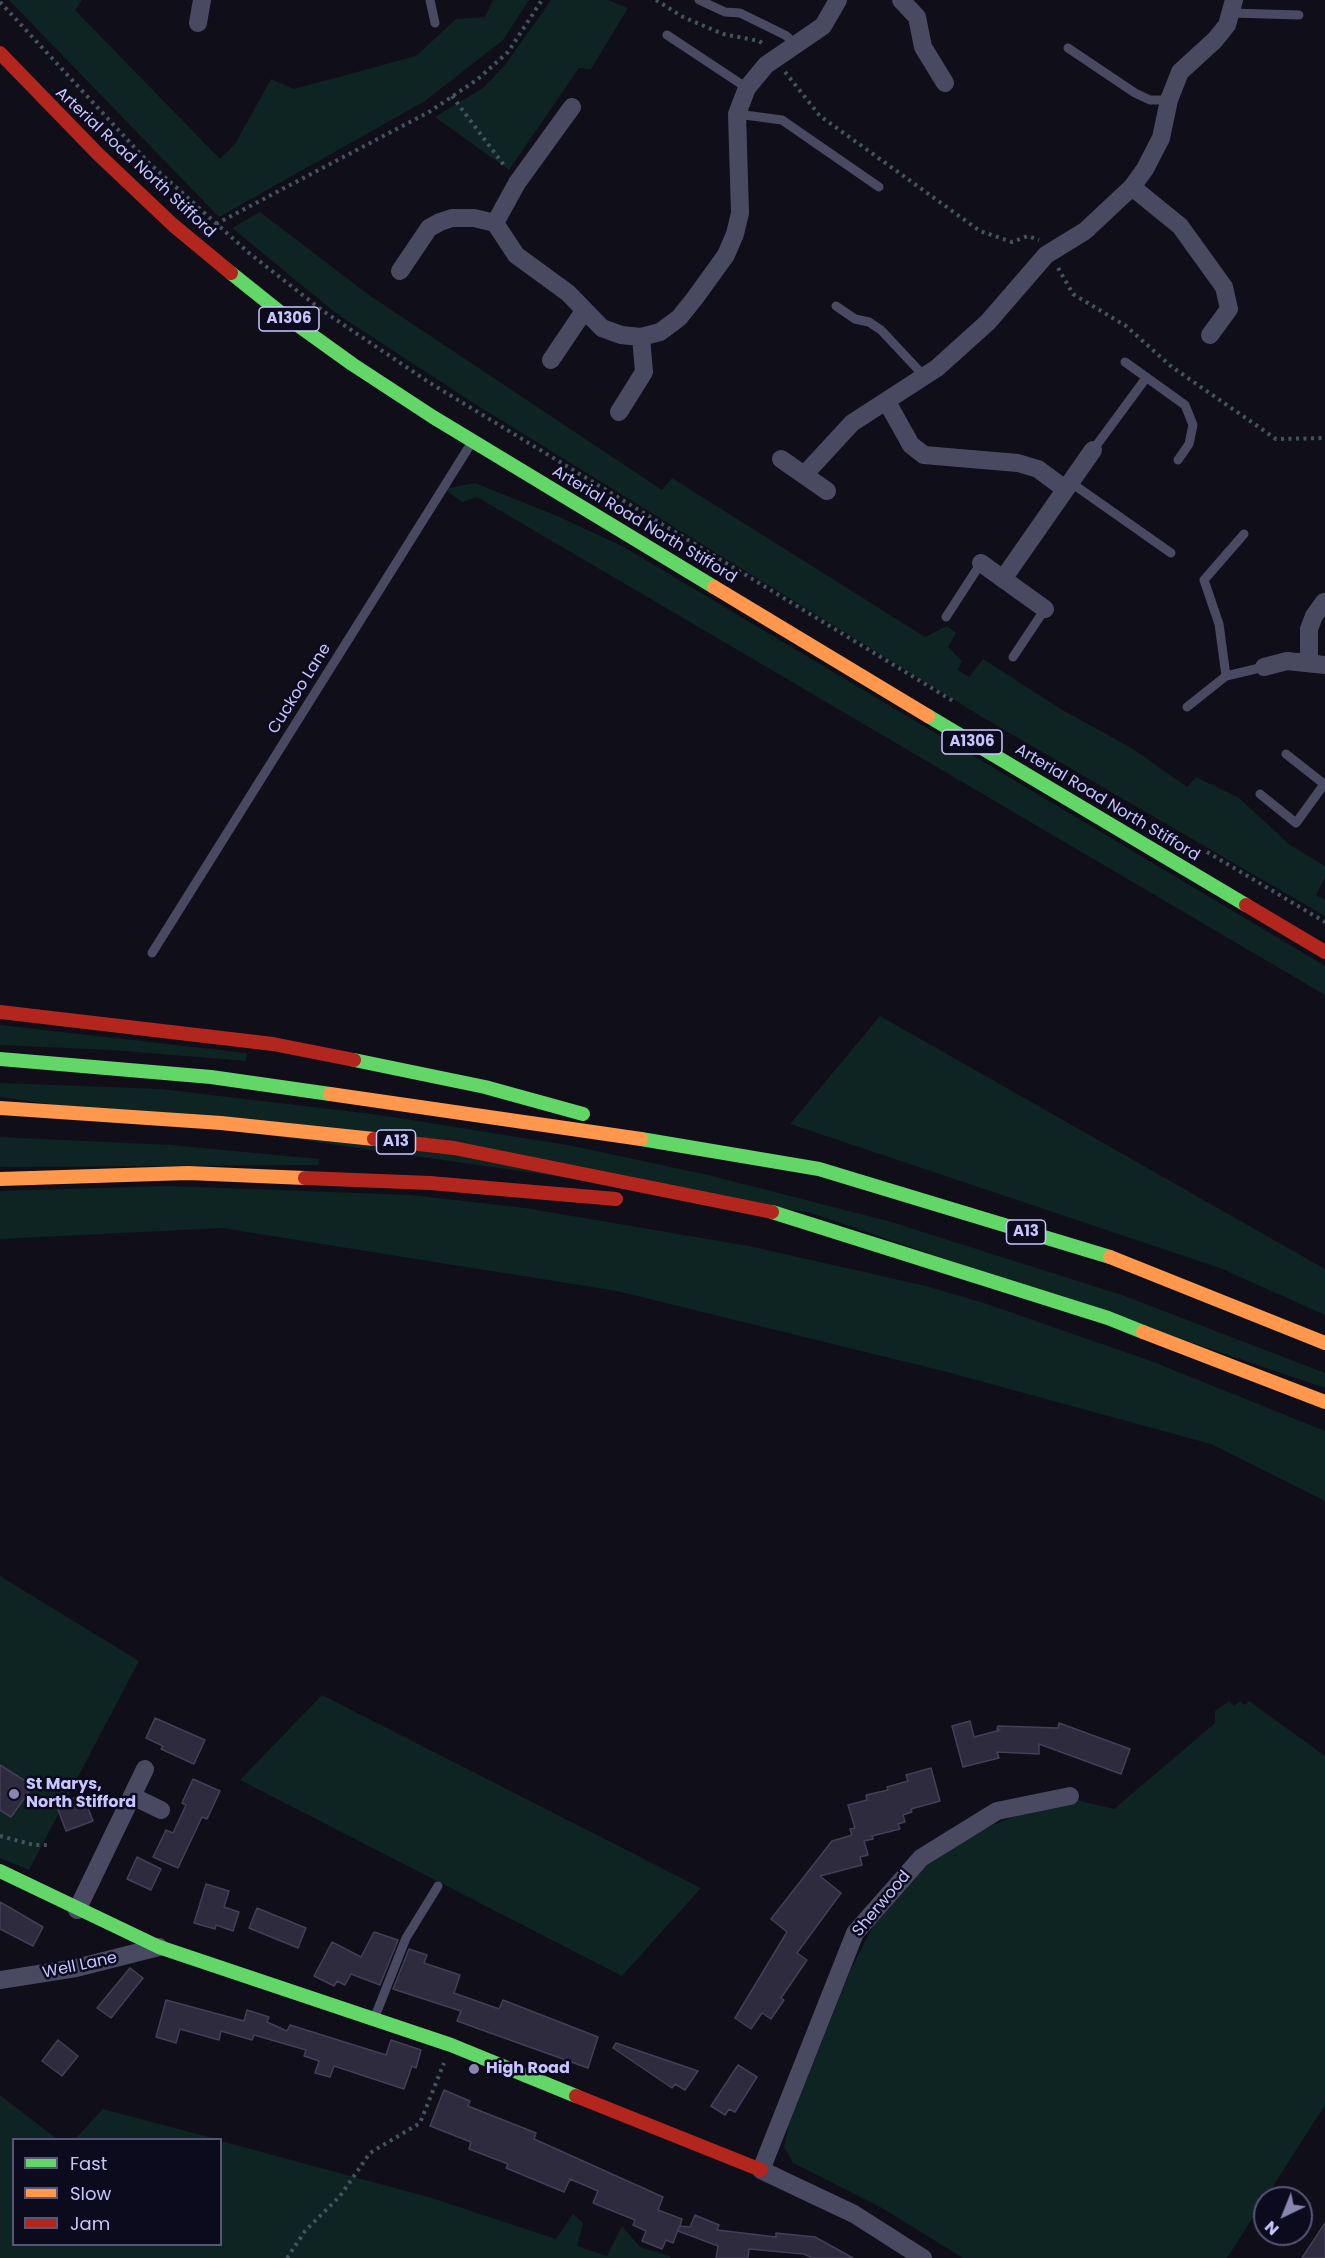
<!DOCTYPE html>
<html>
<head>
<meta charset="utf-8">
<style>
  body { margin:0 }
  #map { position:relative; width:1325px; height:2258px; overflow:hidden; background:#100e19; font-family:Poppins,sans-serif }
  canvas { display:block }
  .legend { position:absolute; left:12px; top:2138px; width:210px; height:108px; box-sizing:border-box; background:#0c0a1d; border:2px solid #585577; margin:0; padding:8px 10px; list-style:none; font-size:18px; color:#c9c6ff }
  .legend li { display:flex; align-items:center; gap:12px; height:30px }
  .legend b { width:30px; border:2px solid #585577 }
  .north { position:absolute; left:1253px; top:2186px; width:60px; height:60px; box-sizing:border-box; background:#0c0a1d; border:2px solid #585577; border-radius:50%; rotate:223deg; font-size:16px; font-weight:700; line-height:24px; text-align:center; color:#c9c6ff }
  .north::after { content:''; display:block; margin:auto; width:21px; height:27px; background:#8886ae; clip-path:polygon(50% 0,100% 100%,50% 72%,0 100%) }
</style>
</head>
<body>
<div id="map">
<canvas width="1325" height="2258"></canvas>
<ul class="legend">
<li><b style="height:8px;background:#63d668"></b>Fast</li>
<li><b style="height:8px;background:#ff974d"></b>Slow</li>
<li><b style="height:8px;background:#b3261e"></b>Jam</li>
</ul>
<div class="north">N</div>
</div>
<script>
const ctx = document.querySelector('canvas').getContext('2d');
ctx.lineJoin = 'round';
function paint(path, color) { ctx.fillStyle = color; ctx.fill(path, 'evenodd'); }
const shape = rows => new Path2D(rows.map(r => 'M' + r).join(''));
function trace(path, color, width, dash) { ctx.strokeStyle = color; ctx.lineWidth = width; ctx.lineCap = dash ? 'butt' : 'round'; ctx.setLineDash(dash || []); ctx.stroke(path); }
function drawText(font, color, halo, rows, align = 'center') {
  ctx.font = font + ' Poppins,sans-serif'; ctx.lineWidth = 5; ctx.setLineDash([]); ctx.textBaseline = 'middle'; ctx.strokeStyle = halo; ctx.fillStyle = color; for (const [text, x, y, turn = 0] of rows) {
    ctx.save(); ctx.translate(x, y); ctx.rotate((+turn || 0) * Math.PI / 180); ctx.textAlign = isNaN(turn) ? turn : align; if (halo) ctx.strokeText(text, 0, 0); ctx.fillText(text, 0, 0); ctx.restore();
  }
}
const green = shape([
  [9,0,82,0,75,10,220,159,235,144,271,79,294,89,416,56,456,19,485,17,493,0,529,0,503,40,425,101,219,217],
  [551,0,608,0,628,8,591,69,579,68,509,170,435,117,483,88,505,65],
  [260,212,369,295,662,490,672,478,925,637,947,626,956,633,948,647,962,661,958,670,969,677,983,659,1059,708,1133,749,1187,787,1196,777,1239,798,1290,845,1325,866,1325,877,1316,895,1325,900,1325,916,982,717,475,404,337,314,232,228],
  [475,483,555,515,624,547,1325,966,1325,995,477,497,462,502,444,489],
  [880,1016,1325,1269,1325,1315,1220,1268,790,1124],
  [0,1025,247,1053,246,1061,112,1050,0,1045],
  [0,1083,161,1089,380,1115,573,1146,708,1175,888,1221,1122,1295,1325,1373,1325,1388,808,1212,0,1097],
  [0,1137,171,1145,319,1159,318,1165,0,1167],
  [168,1186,411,1195,525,1208,749,1246,926,1286,984,1303,1151,1361,1325,1431,1325,1501,1211,1444,947,1372,617,1291,222,1228,0,1239,0,1191],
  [0,1576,139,1661,29,1870,0,1858],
  [322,1695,701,1888,622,1976,240,1780],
  [1229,1701,1234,1706,1240,1701,1245,1705,1249,1701,1325,1756,1325,2105,1227,2258,963,2258,882,2208,793,2163,784,2147,789,2124,850,1971,881,1911,925,1867,976,1832,1020,1814,1077,1800,1114,1809,1215,1723,1215,1711],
  [0,2095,57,2139,14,2140,14,2244,220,2244,221,2141,432,2198,556,2239,573,2214,583,2223,577,2246,607,2256,622,2226,640,2247,671,2256,670,2258,0,2258],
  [103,2109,216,2139,75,2139]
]);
const building = shape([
  [155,1718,205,1740,194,1764,161,1749,163,1746,146,1738,155,1718],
  [970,1721,974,1737,1000,1730,997,1729,998,1726,1058,1728,1059,1723,1130,1749,1121,1774,1039,1744,1039,1754,997,1752,999,1758,963,1767,952,1726,970,1721],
  [0,1765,33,1786,11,1817,0,1810,0,1765],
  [931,1768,940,1801,911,1809,912,1812,903,1815,905,1822,898,1824,900,1829,872,1836,873,1839,864,1841,868,1855,860,1857,862,1865,820,1876,841,1893,797,1953,807,1960,781,1998,784,2000,771,2019,762,2013,751,2029,735,2018,787,1932,771,1919,832,1841,852,1835,850,1829,855,1828,848,1805,867,1800,866,1795,888,1790,887,1787,908,1781,906,1775,931,1768],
  [193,1779,220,1791,207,1819,202,1817,178,1868,153,1857,166,1830,173,1833,186,1805,182,1803,193,1779],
  [83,1795,93,1821,66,1831,56,1804,83,1795],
  [137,1857,161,1869,151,1890,127,1879,137,1857],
  [206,1884,229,1891,224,1907,239,1912,233,1931,216,1925,215,1929,194,1923,206,1884],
  [0,1902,43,1927,33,1946,0,1929,0,1902],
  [257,1908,306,1928,298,1948,249,1928,257,1908],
  [374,1932,398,1940,380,1985,351,1974,345,1985,337,1981,334,1986,314,1976,332,1942,361,1957,374,1932],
  [409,1949,427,1955,424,1963,460,1975,454,1993,499,2009,503,2000,598,2037,588,2068,457,2021,461,2011,393,1989,409,1949],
  [130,1968,143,1978,111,2018,97,2008,130,1968],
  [166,2000,244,2021,247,2010,269,2017,267,2022,287,2031,290,2025,386,2055,391,2040,421,2050,416,2068,412,2066,404,2089,334,2066,330,2077,315,2073,319,2061,304,2056,306,2050,254,2035,252,2040,221,2031,219,2040,180,2029,176,2043,156,2037,166,2000],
  [58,2040,78,2056,62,2076,42,2061,58,2040],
  [616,2043,698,2071,685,2090,675,2084,672,2088,613,2048,616,2043],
  [738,2065,757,2077,735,2112,729,2109,725,2115,711,2106,738,2065],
  [444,2090,470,2101,468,2106,536,2133,534,2139,663,2197,658,2210,682,2219,680,2226,690,2227,695,2215,719,2225,717,2230,776,2237,776,2233,815,2237,853,2258,812,2258,804,2254,749,2249,748,2258,716,2258,718,2246,678,2231,679,2227,673,2243,666,2240,662,2249,642,2241,646,2231,633,2225,635,2220,593,2203,598,2191,570,2179,564,2192,506,2168,508,2164,469,2149,471,2142,430,2126,444,2090],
  [1325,2223,1325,2258,1302,2258,1325,2223]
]);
const path = shape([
  [656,0,683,17,723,34,759,41,765,45],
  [0,2,148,162,249,253,323,311,430,383,953,701],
  [785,72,820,116,980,231,1012,242,1028,236,1039,240],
  [452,96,506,168],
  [216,224,429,112,478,79,508,52,542,0],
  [1058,268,1073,294,1126,326,1172,367,1276,439,1325,438],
  [1207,852,1325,922],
  [0,1836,34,1845,48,1845],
  [287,2258,305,2231,340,2196,370,2153,420,2123,444,2063]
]);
const lane = shape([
  [430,0,435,23],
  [699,0,725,12,740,13,785,35,796,44],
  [1231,13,1299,15],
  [667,35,747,88],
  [1068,48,1135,93,1150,100,1169,100],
  [737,114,782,120,879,187],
  [836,306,855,319,869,322,881,330,925,377],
  [1125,362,1185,405,1193,425,1189,444,1178,460],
  [1093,450,1146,378],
  [1070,482,1171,553],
  [946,617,981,563],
  [1013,657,1045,609],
  [1226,676,1219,624,1204,580,1244,534],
  [1187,707,1226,676,1264,667],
  [1286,754,1324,784],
  [1260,794,1296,823,1325,783],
  [152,953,472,442],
  [374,2019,406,1938,438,1886]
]);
const street = shape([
  [901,0,917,17,923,47,945,83],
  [198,23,202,0],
  [572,107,517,183,495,223,516,255,568,293,602,328,621,335,641,337,660,332,679,318,695,298,726,255,735,234,740,213,737,114,747,88,766,65,823,26,838,0],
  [1132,187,1180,226,1224,287,1229,309,1210,335],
  [400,271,429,228,440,222,452,218,474,218,495,223],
  [551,360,584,311],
  [887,402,911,445,924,455,1018,463,1038,469,1065,489],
  [619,412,644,372,641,337],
  [781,459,827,491],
  [805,474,852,423,937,368,988,322,1046,255,1085,231,1132,187,1145,169,1161,138,1169,100,1180,72,1215,40,1227,25,1234,0],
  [981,563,1045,609],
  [1003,579,1093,450],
  [1309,661,1309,629,1314,616,1324,602],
  [1264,667,1287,661,1325,665],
  [132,1796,161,1810],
  [77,1910,145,1769],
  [0,1980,76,1968,159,1947],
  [923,2258,854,2214,761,2170,855,1933,921,1858,997,1811,1070,1796]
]);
const fast = shape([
  [231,273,281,313,352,364,433,417,714,587],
  [928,716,1246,905],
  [0,1059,211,1077,330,1094],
  [354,1060,485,1087,583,1114],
  [641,1139,819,1169,1110,1257],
  [772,1212,1108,1318,1143,1332],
  [0,1871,159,1947,451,2045,576,2096]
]);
const slow = shape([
  [714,587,928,716],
  [330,1094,641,1139],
  [0,1108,221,1123,374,1139],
  [0,1179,188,1173,305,1178],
  [1110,1257,1325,1343],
  [1143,1332,1325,1402]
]);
const jam = shape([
  [0,53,98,154,173,225,231,273],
  [1246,905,1325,952],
  [0,1012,273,1044,354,1060],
  [374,1139,454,1148,772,1212],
  [305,1178,430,1183,616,1199],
  [576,2096,761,2170]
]);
const markers = [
  [14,1794,6,"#8886ae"],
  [474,2069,6,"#8886ae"]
];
const shields = [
  [289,319,60],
  [972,742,60],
  [396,1142,39],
  [1026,1232,39]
];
const shieldNames = [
  ["A1306",289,319],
  ["A1306",972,742],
  ["A13",396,1142],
  ["A13",1026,1232]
];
const streetNames = [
  ["Arterial Road North Stifford",135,163,43],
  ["Arterial Road North Stifford",644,525,31],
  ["Cuckoo Lane",300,689,-58],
  ["Arterial Road North Stifford",1107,803,31],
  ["Sherwood",882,1904,-50],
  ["Well Lane",80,1966,-12]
];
const poiNames = [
  ["St Marys,",26,1785],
  ["North Stifford",26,1803],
  ["High Road",486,2069]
];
paint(green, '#0d2423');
paint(building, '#2d2b3d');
trace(building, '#423f58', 1.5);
trace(path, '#435461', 4, [3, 4.5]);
trace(lane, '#494962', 9);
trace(street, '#494962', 18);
trace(fast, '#63d668', 14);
trace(slow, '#ff974d', 14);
trace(jam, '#b3261e', 14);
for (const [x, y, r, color] of markers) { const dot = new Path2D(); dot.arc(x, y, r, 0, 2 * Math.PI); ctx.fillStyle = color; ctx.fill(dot); trace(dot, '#0c0a1d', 2); }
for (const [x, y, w] of shields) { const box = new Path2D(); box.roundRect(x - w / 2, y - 12, w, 24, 4.5); ctx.fillStyle = '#0c0a1d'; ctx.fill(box); trace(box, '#c9c6ff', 1.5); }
drawText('bold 15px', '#c9c6ff', null, shieldNames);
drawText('16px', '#c9c6ff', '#0c0a1d', streetNames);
drawText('bold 16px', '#c9c6ff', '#0c0a1d', poiNames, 'left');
</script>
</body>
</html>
